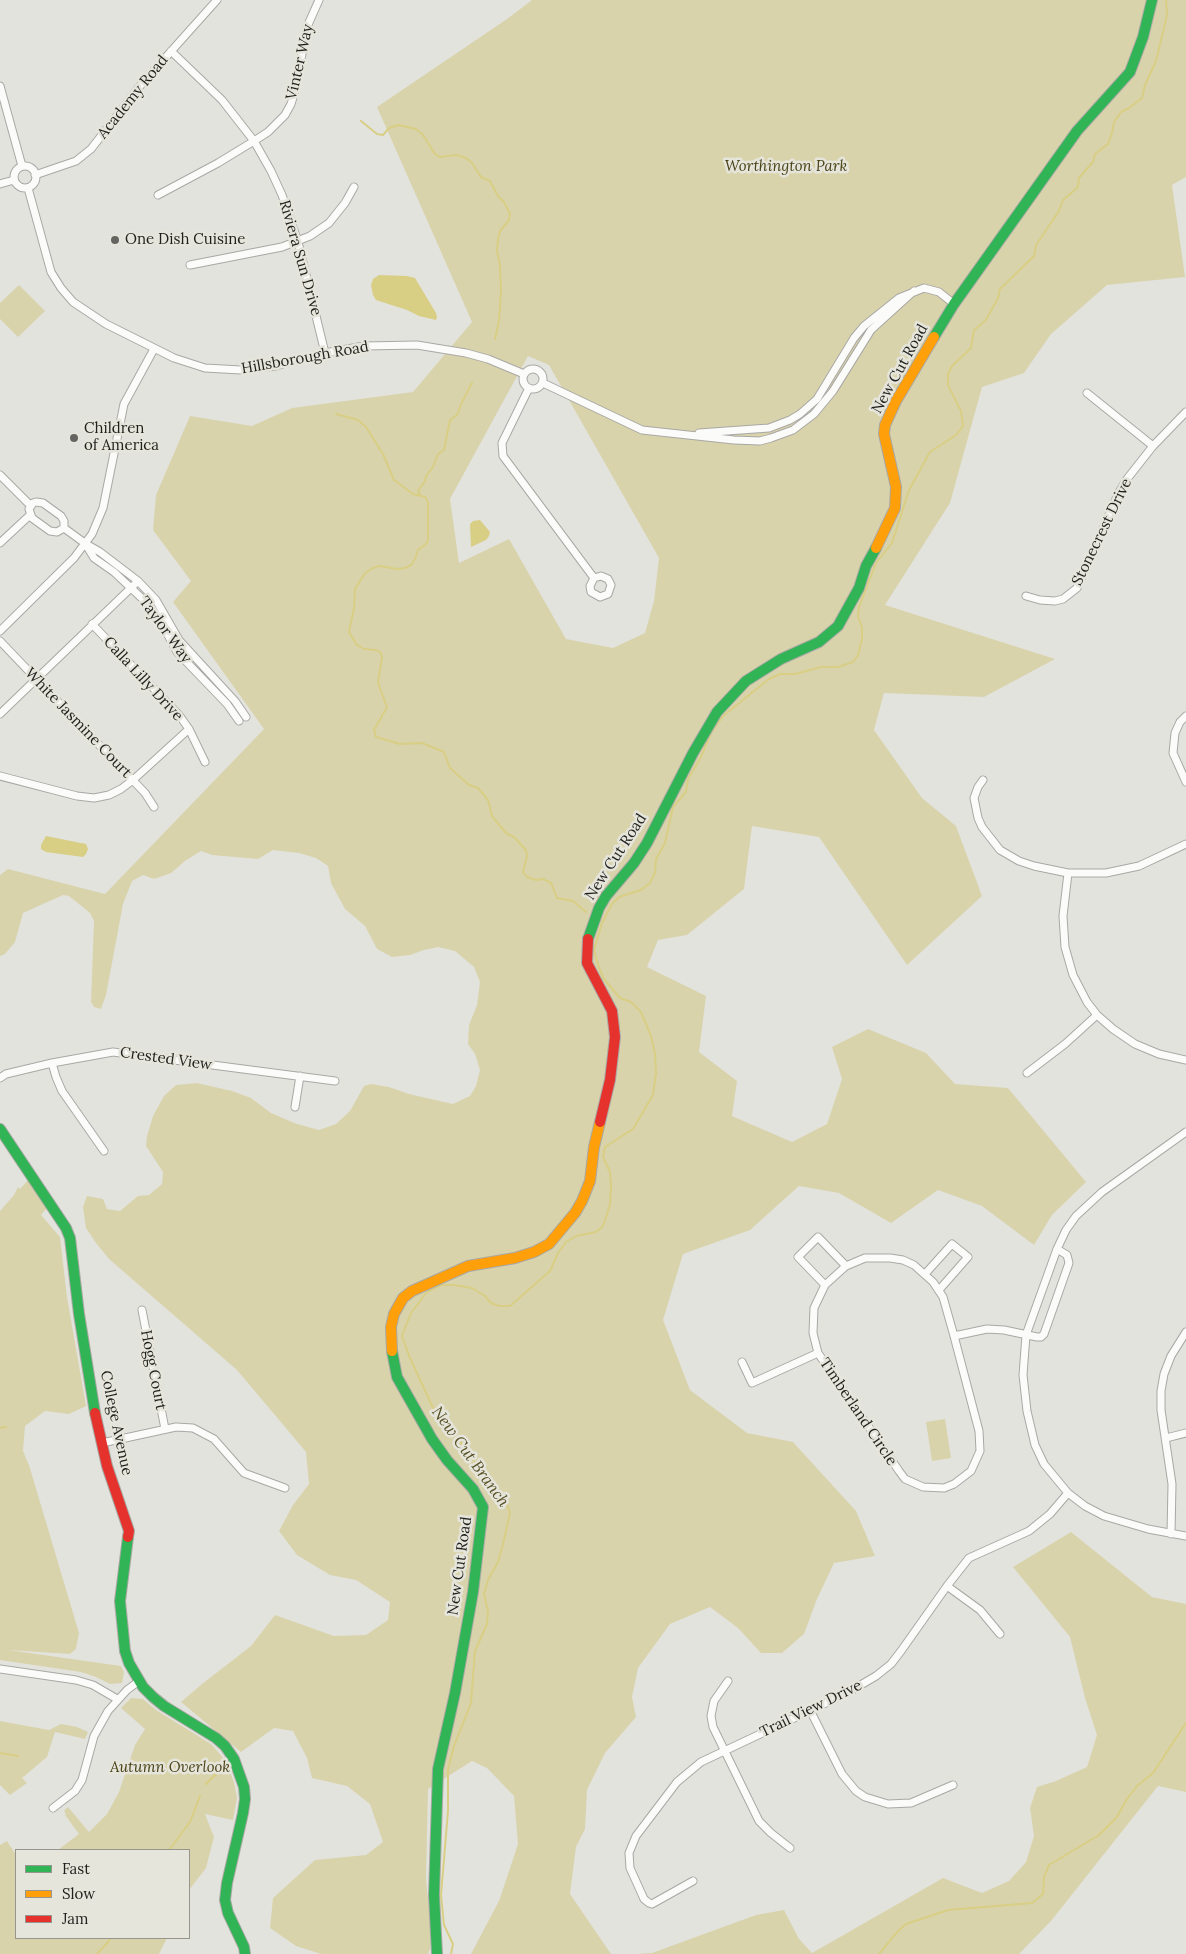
<!DOCTYPE html>
<html>
<head>
<meta charset="utf-8">
<style>
  body { margin:0 }
  #map { position:relative; width:1186px; height:1954px; overflow:hidden; background:#e3e3de; font-family:Lora,serif }
  canvas { display:block }
  .legend { position:absolute; left:15px; top:1849px; width:175px; height:90px; box-sizing:border-box; background:#e6e5db; border:1px solid #96968f; margin:0; padding:6px 9px; list-style:none; font-size:15px; color:#1f1f1c }
  .legend li { display:flex; align-items:center; gap:10px; height:25px }
  .legend b { width:25px; border:1px solid #96968f }
</style>
</head>
<body>
<div id="map">
<canvas width="1186" height="1954"></canvas>
<ul class="legend">
<li><b style="height:6px;background:#30b455"></b>Fast</li>
<li><b style="height:6px;background:#ff9f0a"></b>Slow</li>
<li><b style="height:6px;background:#e5322d"></b>Jam</li>
</ul>
</div>
<script>
const ctx = document.querySelector('canvas').getContext('2d');
ctx.lineJoin = 'round';
function paint(path, color) { ctx.fillStyle = color; ctx.fill(path, 'evenodd'); }
const shape = rows => new Path2D(rows.map(r => 'M' + r).join(''));
function trace(path, color, width, dash) { ctx.strokeStyle = color; ctx.lineWidth = width; ctx.lineCap = dash ? 'butt' : 'round'; ctx.setLineDash(dash || []); ctx.stroke(path); }
function drawText(font, color, halo, rows, align = 'center') {
  ctx.font = font + ' Lora,serif'; ctx.lineWidth = 5; ctx.setLineDash([]); ctx.textBaseline = 'middle'; ctx.strokeStyle = halo; ctx.fillStyle = color; for (const [text, x, y, turn = 0] of rows) {
    ctx.save(); ctx.translate(x, y); ctx.rotate((+turn || 0) * Math.PI / 180); ctx.textAlign = isNaN(turn) ? turn : align; if (halo) ctx.strokeText(text, 0, 0); ctx.fillText(text, 0, 0); ctx.restore();
  }
}
const green = shape([
  [532,0,1186,0,1186,177,1172,185,1185,277,1107,285,1051,334,1024,373,982,387,950,503,885,605,1055,659,984,697,884,693,874,730,922,798,956,826,982,896,907,965,819,837,752,826,744,889,687,935,658,940,647,967,706,996,699,1052,737,1081,732,1116,792,1142,827,1124,842,1079,832,1047,868,1029,926,1053,955,1084,1008,1088,1086,1182,1052,1215,1034,1245,982,1206,938,1190,891,1223,839,1193,799,1186,750,1230,683,1254,663,1320,690,1390,747,1433,793,1442,856,1511,875,1556,834,1563,817,1599,804,1634,782,1653,761,1653,738,1628,710,1607,670,1624,638,1668,632,1697,636,1717,605,1753,587,1790,585,1829,576,1847,570,1894,611,1954,471,1954,499,1901,518,1844,514,1796,487,1768,472,1761,428,1789,426,1880,431,1928,430,1949,428,1954,321,1954,296,1946,270,1928,273,1898,315,1860,366,1855,383,1842,370,1804,347,1786,312,1778,307,1758,293,1731,274,1728,241,1752,181,1702,202,1684,251,1646,275,1615,334,1636,366,1635,388,1620,390,1602,356,1580,330,1575,297,1555,279,1531,293,1505,309,1484,306,1452,237,1370,109,1259,96,1243,86,1228,83,1207,87,1196,103,1199,107,1209,120,1211,138,1196,149,1195,162,1184,163,1172,146,1146,147,1136,153,1116,164,1096,176,1085,197,1083,232,1091,251,1098,271,1113,297,1124,319,1130,336,1124,350,1111,364,1086,371,1084,389,1087,409,1094,453,1104,470,1096,476,1086,480,1070,475,1054,468,1044,469,1025,477,1005,480,982,474,967,455,951,438,947,424,950,410,955,392,957,377,949,365,926,345,909,331,883,328,866,316,858,299,853,273,850,258,859,212,855,201,851,185,861,171,873,154,879,143,875,132,881,123,904,106,995,101,1009,94,1007,91,1002,94,921,90,913,69,896,63,895,23,913,15,942,5,954,0,956,0,875,8,869,105,894,264,729,173,602,191,581,153,530,156,495,190,416,252,426,292,408,413,392,472,322,377,107,507,19],
  [528,356,549,365,659,558,654,601,645,633,613,648,566,639,509,539,459,563,450,499],
  [19,285,45,311,18,337,0,319,0,303],
  [28,1180,47,1208,41,1215,60,1237,67,1297,86,1406,69,1414,45,1411,25,1426,23,1451,29,1465,79,1633,76,1649,70,1654,8,1650,121,1666,124,1672,122,1683,110,1684,96,1677,81,1672,0,1660,0,1211,14,1195,18,1187,20,1189],
  [945,1419,951,1458,932,1461,926,1422],
  [1071,1532,1152,1597,1186,1604,1186,1792,1158,1786,1051,1921,1019,1954,635,1954,652,1953,756,1915,784,1910,799,1939,812,1953,943,1878,982,1893,1009,1881,1026,1862,1034,1836,1030,1808,1037,1787,1056,1781,1087,1767,1097,1735,1085,1698,1070,1637,1013,1567],
  [131,1698,143,1699,156,1710,211,1744,225,1760,234,1782,237,1798,233,1820,205,1814,214,1837,206,1868,189,1890,189,1850,58,1850,79,1834,65,1815,66,1814,64,1811,68,1807,89,1832,107,1814,119,1792,135,1745,145,1729,121,1708],
  [0,1721,49,1730,61,1724,77,1727,88,1732,85,1739,55,1732,47,1757,22,1778,27,1783,10,1795,0,1785],
  [7,1841,16,1855,16,1938,167,1938,159,1954,0,1954,0,1845]
]);
const water = shape([
  [379,275,407,276,415,278,436,313,437,317,436,320,419,316,407,310,376,300,373,295,371,285,373,279],
  [480,520,490,532,489,536,486,540,471,547,470,524,473,521],
  [46,836,86,844,88,849,86,854,83,857,46,852,41,849,41,845]
]);
const stream = shape([
  [361,121,377,134,383,135,389,128,398,125,416,129,423,135,435,154,440,157,456,155,466,158,472,163,481,177,490,181,498,196,504,202,510,214,509,220,500,231,498,239,497,251,500,265,501,292,499,321,495,339],
  [336,414,358,420,366,427,383,454,394,480,413,494,425,497,428,502,428,539,427,543,418,550,415,559,411,565,405,568,397,569,380,566,373,568,365,573,355,589,354,608,349,632,357,645,364,649,376,650,381,653,382,657,378,683,387,707,374,730,376,737,400,744,422,743,444,752,450,768,469,785,478,788,488,800,492,816,507,834,514,837,526,850,527,856,523,872,527,877,536,880,543,879,551,883,557,898,573,901,586,912],
  [420,495,418,491,425,481,426,476,433,467,438,454,444,450,450,420,457,415,462,402,472,383],
  [0,1428,6,1427],
  [0,1753,18,1756],
  [206,1784,215,1775,227,1769],
  [169,1850,190,1822,200,1796],
  [97,1954,109,1941,110,1938],
  [451,1954,453,1944,444,1925,441,1895,448,1811,448,1769,454,1746,471,1703,475,1651,487,1624,488,1611,484,1594,488,1580,498,1562,503,1544,510,1513,506,1501,492,1486,480,1475,472,1456,434,1410,410,1358,402,1336,405,1328,411,1313,427,1292,441,1285,454,1285,472,1288,485,1296,491,1303,499,1306,510,1306,550,1271,558,1253,566,1242,576,1236,596,1232,603,1226,610,1205,611,1186,610,1172,603,1157,605,1147,633,1129,653,1095,656,1073,655,1054,651,1036,641,1012,631,1002,620,998,604,979,599,968,594,950,602,923,612,904,619,897,641,890,650,883,655,873,656,859,665,843,673,807,686,792,688,779,700,759,711,733,723,716,769,679,780,674,795,674,821,667,838,667,853,662,858,655,862,639,862,627,858,617,859,607,876,563,892,543,909,490,930,452,956,435,963,426,961,411,948,385,948,374,952,366,971,348,974,330,986,320,998,298,1000,289,1034,256,1036,245,1059,211,1063,200,1078,187,1079,178,1093,162,1095,154,1108,144,1112,133,1114,122,1121,112,1129,108,1142,98,1145,85,1156,61,1167,15,1166,0],
  [879,1954,898,1931,906,1924,948,1910,1032,1903,1043,1894,1044,1877,1049,1865,1099,1835,1117,1817,1127,1799,1137,1786,1153,1773,1186,1723]
]);
const street = shape([
  [171,51,222,100,254,141,271,171,282,195,298,242,325,353],
  [0,86,22,166],
  '14 177a11 11 0 1 1 22 0a11 11 0 1 1-22 0Z',
  [35,175,76,161,91,149,140,86,217,0],
  [0,184,14,180],
  [28,188,51,272,61,288,73,302,106,324,174,358,205,368,241,370,276,366,325,353,364,346,417,345,466,353,488,359,524,374],
  [158,195,218,163,254,141,268,132,285,115,291,104,295,91,307,27,319,0],
  [190,265,282,247,310,236,329,223,345,203,354,187],
  '523 379a10 10 0 1 1 20 0a10 10 0 1 1-20 0Z',
  [543,383,642,430,734,440,760,441,771,438,793,430,814,414,833,391,871,330,914,291],
  [529,388,502,443,503,456,594,578,590,586,591,592,600,597,608,594,611,585,608,579,601,576,594,578],
  [1087,393,1153,446],
  [699,433,769,428,790,420,800,414,817,399,854,338,864,326,899,298,924,288,939,292,954,304],
  [0,475,30,505],
  [36,502,43,503,61,516,64,521,64,528,57,532,50,531,32,518,29,509,33,503,36,502],
  [64,528,86,544,100,552,138,581,156,600,179,640,235,701,246,717],
  [0,543,30,515],
  [86,545,94,558,114,572,149,605,159,618,177,652,227,704,239,721],
  [1026,596,1040,600,1055,601,1063,599,1077,588,1119,492,1127,479,1153,446,1186,412],
  [92,624,179,715,189,729,205,762],
  [0,631,74,558,92,534,103,508,124,404,154,349],
  [0,641,145,793,154,807],
  [0,714,135,584],
  [1186,716,1180,722,1175,733,1173,753,1186,782],
  [0,776,77,796,94,798,109,795,121,789,133,780,189,729],
  [983,780,978,787,974,798,978,818,982,827,1000,850,1019,861,1034,866,1068,873,1106,873,1139,866,1186,844],
  [1068,873,1063,916,1065,947,1073,975,1087,1002,1097,1015,1113,1029,1135,1044,1159,1054,1186,1060],
  [52,1063,56,1077,62,1091,104,1151],
  [1027,1073,1065,1044,1097,1015],
  [0,1078,6,1074,52,1063,113,1052,335,1081],
  [295,1107,300,1076],
  [1186,1132,1102,1192,1076,1216,1066,1230,1057,1249,1026,1335,1023,1375,1027,1411,1035,1445,1044,1464,1068,1493,1085,1506,1104,1516,1148,1529,1186,1536],
  [925,1274,952,1244,968,1257,939,1290],
  [825,1285,798,1257,818,1237,846,1266],
  [142,1310,165,1429],
  [954,1336,943,1297,933,1282,914,1265,903,1260,890,1258,865,1258,846,1266,825,1285,814,1308,813,1333,818,1353,899,1471,905,1479,923,1487,944,1488,954,1484,971,1471,980,1451,979,1431,954,1336,987,1329,1004,1330,1037,1337,1041,1337,1044,1334,1069,1263,1067,1255,1057,1249],
  [742,1362,752,1383,818,1353],
  [1166,1438,1186,1433],
  [102,1443,176,1427,193,1428,214,1439,244,1473,285,1488],
  [1171,1534,1172,1484,1161,1410,1161,1391,1164,1374,1171,1356,1186,1332],
  [947,1586,980,1610,1000,1634],
  [0,1669,76,1680,93,1685,117,1699],
  [728,1681,714,1701,711,1716,713,1727,759,1821,771,1833,790,1848],
  [810,1710,842,1774,856,1791,865,1797,888,1804,911,1803,953,1785],
  [53,1808,75,1791,82,1780,94,1736,108,1711,127,1690,139,1681],
  [693,1881,652,1904,649,1903,644,1899,630,1868,629,1853,636,1836,677,1782,701,1762,847,1693,876,1676,891,1664,901,1651,947,1586,969,1558,1029,1531,1050,1514,1068,1493]
]);
const fast = shape([
  [934,337,954,304,1077,131,1130,72,1143,37,1152,0],
  [588,939,599,908,606,896,634,863,647,843,693,753,717,712,746,681,781,659,819,642,838,626,859,588,866,566,876,548],
  [0,1129,66,1228,70,1238,79,1314,95,1413],
  [392,1351,397,1377,432,1439,447,1460,473,1489,483,1507,473,1592,455,1693,438,1769,434,1895,437,1954],
  [128,1537,120,1601,125,1651,129,1663,143,1687,153,1697,164,1706,216,1738,225,1746,234,1759,244,1787,245,1799,243,1813,227,1883,225,1900,228,1913,244,1947,245,1954]
]);
const slow = shape([
  [876,548,895,508,896,487,884,434,885,425,896,401,934,337],
  [392,1351,391,1327,394,1314,403,1298,412,1291,468,1266,515,1258,534,1252,549,1244,575,1213,582,1201,590,1181,594,1147,600,1122]
]);
const jam = shape([
  [588,939,587,963,612,1011,615,1037,610,1080,600,1122],
  [95,1413,107,1466,129,1531,128,1537]
]);
const markers = [
  [115,240,5,"#646460"],
  [74,438,5,"#646460"]
];
const streetNames = [
  ["Vinter Way",300,62,-77],
  ["Academy Road",133,97,-51],
  ["Riviera Sun Drive",300,258,74],
  ["Hillsborough Road",305,358,-10],
  ["New Cut Road",900,369,-61],
  ["Stonecrest Drive",1102,532,-64],
  ["Taylor Way",165,630,54],
  ["Calla Lilly Drive",143,679,47],
  ["White Jasmine Court",78,723,46],
  ["New Cut Road",616,857,-57],
  ["Crested View",166,1059,8],
  ["Hogg Court",153,1370,79],
  ["Timberland Circle",858,1412,56],
  ["College Avenue",116,1423,78],
  ["New Cut Road",460,1566,-82],
  ["Trail View Drive",811,1709,-26]
];
const parkNames = [
  ["Worthington Park",786,167],
  ["Autumn Overlook",170,1768]
];
const poiNames = [
  ["One Dish Cuisine",125,240],
  ["Children",84,429],
  ["of America",84,446]
];
const waterNames = [
  ["New Cut Branch",470,1457,54]
];
paint(green, '#d9d3ac');
paint(water, '#d8ce84');
trace(stream, '#d8ce84', 2);
trace(street, '#a9a8a4', 9);
trace(fast, '#a9a8a4', 12);
trace(slow, '#a9a8a4', 12);
trace(jam, '#a9a8a4', 12);
trace(street, '#fbfbfa', 7);
trace(fast, '#30b455', 10);
trace(slow, '#ff9f0a', 10);
trace(jam, '#e5322d', 10);
for (const [x, y, r, color] of markers) { const dot = new Path2D(); dot.arc(x, y, r, 0, 2 * Math.PI); ctx.fillStyle = color; ctx.fill(dot); trace(dot, '#e6e5db', 2); }
drawText('15px', '#1f1f1c', '#e6e5db', streetNames);
drawText('italic 15px', '#494217', '#e6e5db', parkNames);
drawText('15px', '#1f1f1c', '#e6e5db', poiNames, 'left');
drawText('italic 16px', '#575125', '#e6e5db', waterNames);
</script>
</body>
</html>
